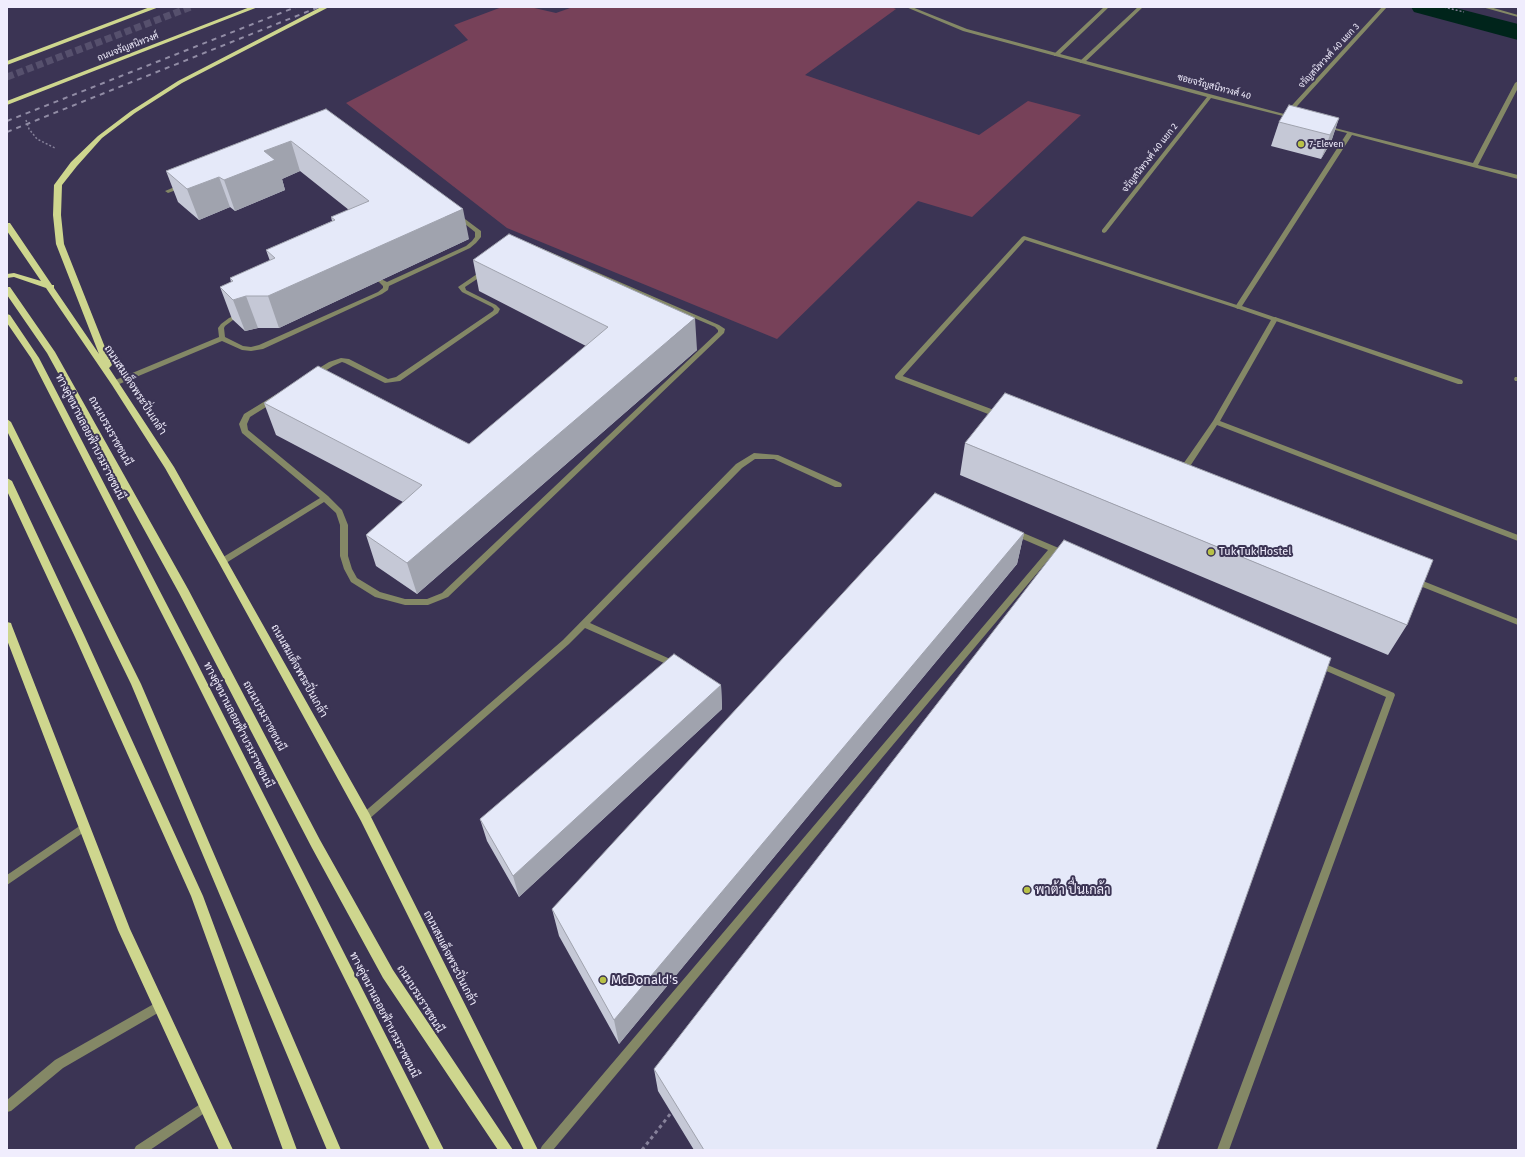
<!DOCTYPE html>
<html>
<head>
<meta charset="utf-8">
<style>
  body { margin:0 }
  #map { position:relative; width:1525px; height:1157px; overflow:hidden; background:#3b3454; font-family:"Fira Sans",sans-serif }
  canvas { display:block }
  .frame { position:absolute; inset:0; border:8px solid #f0edfd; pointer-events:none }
</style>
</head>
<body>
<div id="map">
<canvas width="1525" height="1157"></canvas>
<div class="frame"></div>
</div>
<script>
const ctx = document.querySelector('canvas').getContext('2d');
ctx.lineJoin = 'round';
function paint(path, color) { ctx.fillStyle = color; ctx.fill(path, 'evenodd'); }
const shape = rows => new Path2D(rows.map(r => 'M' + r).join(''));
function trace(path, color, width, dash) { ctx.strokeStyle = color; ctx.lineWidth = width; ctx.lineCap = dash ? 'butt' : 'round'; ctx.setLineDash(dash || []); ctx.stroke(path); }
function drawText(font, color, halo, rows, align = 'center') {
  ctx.font = font + ' "Fira Sans",Sarabun,sans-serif'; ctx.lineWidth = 4; ctx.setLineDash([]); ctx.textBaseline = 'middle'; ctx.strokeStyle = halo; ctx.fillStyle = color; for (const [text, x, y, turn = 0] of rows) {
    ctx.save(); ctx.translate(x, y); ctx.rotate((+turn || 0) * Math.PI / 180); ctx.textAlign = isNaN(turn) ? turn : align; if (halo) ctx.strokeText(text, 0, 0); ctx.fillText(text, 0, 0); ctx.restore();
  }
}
const green = shape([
  [502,7,530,7,556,13,573,7,891,7,896,9,805,75,979,135,1028,101,1081,115,972,217,918,201,777,339,507,228,346,103,468,40,454,25]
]);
const canal = shape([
  [1411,7,1452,7,1518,24,1518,40,1414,12,1411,7]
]);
const primaryTunnel = shape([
  [7,77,191,7]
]);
const pathFar1 = shape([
  [1444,7,1464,12],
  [26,120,29,129,37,139,55,148]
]);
const path = shape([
  [642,1150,671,1113]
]);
const service = shape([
  [1104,7,1109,7,1058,56,1054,56,1054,54,1104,7],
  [1138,7,1143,7,1084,63,1080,63,1080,61,1138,7],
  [182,184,184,185,184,187,168,193,165,191,182,184],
  [457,213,481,231,481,237,476,243,470,248,389,286,388,290,382,294,263,349,251,351,242,350,222,341,117,385,113,385,112,383,113,381,219,337,218,328,221,324,229,318,239,314,243,314,244,315,233,320,225,326,224,328,225,337,243,346,251,347,259,345,378,292,383,288,383,286,378,281,379,280,383,280,387,282,466,246,472,241,475,237,475,232,455,216,455,214,457,213],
  [1024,236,1240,306,1241,307,1238,309,1236,308,1025,240,900,379,896,379,895,377,896,375,1022,237,1024,236],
  [527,242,719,325,725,329,724,333,448,597,428,605,405,605,375,597,351,582,344,569,340,556,340,525,336,513,324,502,226,563,220,563,219,561,220,559,320,498,242,433,239,424,244,414,329,362,341,358,349,359,388,379,396,377,493,311,494,309,492,307,462,292,458,287,518,246,527,242],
  [527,246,715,327,718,330,718,332,442,593,427,599,405,599,380,592,357,578,352,569,348,556,348,525,342,510,328,496,248,430,247,424,250,417,258,412,333,366,342,362,345,363,385,383,400,381,498,313,500,309,496,305,466,290,465,287,527,246],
  [1275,317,1462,380,1463,382,1462,384,1458,384,1273,320,1272,319,1275,317],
  [754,453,778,455,841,483,842,485,841,487,835,487,774,459,755,459,742,468,590,623,679,663,680,665,679,667,673,667,585,628,569,644,368,820,365,821,362,820,360,817,362,814,563,640,736,464,754,453]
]);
const minor = shape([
  [906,7,912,7,967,29,1284,114,1382,7,1387,7,1289,115,1295,117,1295,119,1211,98,1106,232,1104,233,1102,232,1102,230,1207,97,963,31,906,7],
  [1482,7,1490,7,1518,15,1518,17,1482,7],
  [1518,81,1518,88,1478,165,1518,175,1518,179,1352,135,1242,306,1277,318,1278,319,1220,421,1518,535,1518,541,1217,425,1185,474,1179,474,1178,472,1179,470,1213,421,1271,320,1236,308,1235,307,1347,133,1323,127,1323,125,1473,163,1515,83,1518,81],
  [896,375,900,375,1002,413,1003,415,1002,417,996,417,896,379,895,377,896,375],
  [1515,377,1518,377,1518,381,1515,381,1514,379,1515,377],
  [1014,529,1068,552,1069,554,1065,557,1054,553,553,1150,540,1150,542,1146,1048,550,1011,534,1010,532,1014,529],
  [1413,577,1518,619,1518,625,1410,582,1409,580,1410,578,1413,577],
  [1318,661,1394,693,1395,695,1229,1150,1217,1150,1386,697,1315,666,1314,664,1315,662,1318,661],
  [84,823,87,824,89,827,87,830,7,885,7,875,84,823],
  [159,1001,163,1002,164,1006,163,1010,63,1068,11,1111,7,1112,7,1100,55,1060,159,1001],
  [205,1101,209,1102,210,1106,209,1110,150,1150,134,1150,136,1146,205,1101]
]);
const primary = shape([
  [150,7,159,7,7,65,7,61,150,7],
  [250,7,258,7,7,105,7,101,250,7],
  [321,7,329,7,182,83,135,113,102,138,77,166,62,185,61,215,64,244,112,365,109,368,174,467,369,813,538,1150,524,1150,361,821,219,563,165,468,112,385,46,288,14,277,7,278,7,274,14,273,41,281,7,231,7,223,10,223,52,285,54,285,54,288,99,354,56,244,53,215,54,185,71,162,98,136,131,111,178,81,321,7],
  [7,287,10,287,55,352,188,589,320,840,393,970,513,1150,498,1150,383,978,312,848,179,593,47,353,7,295,7,287],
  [7,314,10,315,39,358,194,657,444,1150,430,1150,184,657,31,358,7,323,7,314],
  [7,419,11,422,141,684,341,1150,327,1150,131,684,7,431,7,419],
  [7,478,12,481,85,637,203,896,297,1150,283,1150,191,896,75,637,7,491,7,478],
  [7,622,11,623,12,626,130,929,233,1150,219,1150,118,930,7,640,7,622]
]);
const rail = shape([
  [7,121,296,7],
  [7,132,319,7]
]);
const wall = shape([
  [326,109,469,239,279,328,258,328,245,331,232,319,220,287,231,282,230,278,270,261,266,250,332,221,331,217,349,210,300,171,282,179,285,190,235,211,230,207,199,220,178,202,166,171],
  [1339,118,1331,142,1321,159,1271,146,1279,122],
  [473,260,697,350,417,594,376,566,366,535,403,502,276,435,264,403,469,444,586,346,479,291],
  [965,443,1407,625,1388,655,960,475],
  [1024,533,1017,564,619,1044,559,936,552,909],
  [721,685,722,709,519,897,487,841,480,819],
  [654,1069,1156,1150,694,1150,658,1091]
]);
const shadedWall = shape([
  [1339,118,1331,142,1321,159,1330,135],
  [291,141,300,171,282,179,285,190,235,211,224,180,264,151],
  [219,177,230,207,199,220,187,189],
  [463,209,469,239,279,328,268,296],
  [246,296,258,328,245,331,233,300],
  [695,318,697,350,417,594,407,563],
  [1024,533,1017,564,619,1044,614,1020],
  [721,685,722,709,519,897,513,876]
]);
const building = shape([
  [1289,105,1339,118,1330,135,1279,122,1289,105],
  [326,109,463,209,268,296,246,296,233,300,220,287,233,281,230,278,275,258,266,250,335,220,331,217,369,201,291,141,264,151,275,160,224,180,219,177,187,189,166,171,326,109],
  [509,234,695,318,407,563,366,535,422,485,264,403,318,366,469,444,608,327,473,260,509,234],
  [1005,393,1433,560,1407,625,965,443,1005,393],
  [935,493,1024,533,614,1020,552,909,935,493],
  [1064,540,1331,658,1156,1150,704,1150,654,1069,1064,540],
  [674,654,721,685,513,876,480,819,674,654]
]);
const markers = [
  [1301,144,4,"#b8c147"],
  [1211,552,4,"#b8c147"],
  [1027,890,4,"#b8c147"],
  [603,980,4,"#b8c147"]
];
const farStreetnames = [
  ["ถนนจรัญสนิทวงศ์",128,47,-21],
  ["จรัญสนิทวงศ์ 40 แยก 3",1329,56,-47],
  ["ซอยจรัญสนิทวงศ์ 40",1214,87,15],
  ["จรัญสนิทวงศ์ 40 แยก 2",1150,158,-52]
];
const farPoinames = [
  ["7-Eleven",1309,144]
];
const streetNames = [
  ["ถนนสมเด็จพระปิ่นเกล้า",135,390,57],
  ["ถนนบรมราชชนนี",110,431,61],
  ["ทางคู่ขนานลอยฟ้าบรมราชชนนี",90,437,63],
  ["ถนนสมเด็จพระปิ่นเกล้า",299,671,61],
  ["ถนนบรมราชชนนี",264,716,62],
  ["ทางคู่ขนานลอยฟ้าบรมราชชนนี",238,725,63],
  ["ถนนสมเด็จพระปิ่นเกล้า",450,958,63],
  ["ถนนบรมราชชนนี",420,999,58],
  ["ทางคู่ขนานลอยฟ้าบรมราชชนนี",384,1015,63]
];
const poiNames = [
  ["Tuk Tuk Hostel",1219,552]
];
const nearPoinames = [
  ["พาต้า ปื่นเกล้า",1035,890],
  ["McDonald's",611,980]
];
paint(green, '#774159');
paint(canal, '#00241b');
trace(primaryTunnel, '#56506d', 7, [7, 3.5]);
trace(pathFar1, '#86819a', 1.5, [2, 2]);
trace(path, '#86819a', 3, [3.5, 3.5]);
paint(service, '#848866');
paint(minor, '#848866');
paint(primary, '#ced68e');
trace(rail, '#918ca5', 2, [5, 5]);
paint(wall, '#c5c8d6');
paint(shadedWall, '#a0a3ae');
paint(building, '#e5e9f9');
trace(building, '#a0a3ae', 1);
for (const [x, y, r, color] of markers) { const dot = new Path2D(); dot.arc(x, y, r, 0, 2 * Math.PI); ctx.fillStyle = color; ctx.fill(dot); trace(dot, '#3b3454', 1.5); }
drawText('9px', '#f0edfd', '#3b3454', farStreetnames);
drawText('9px', '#f0edfd', '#3b3454', farPoinames, 'left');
drawText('11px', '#f0edfd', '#3b3454', streetNames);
drawText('11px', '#f0edfd', '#3b3454', poiNames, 'left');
drawText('13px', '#f0edfd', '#3b3454', nearPoinames, 'left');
</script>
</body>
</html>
